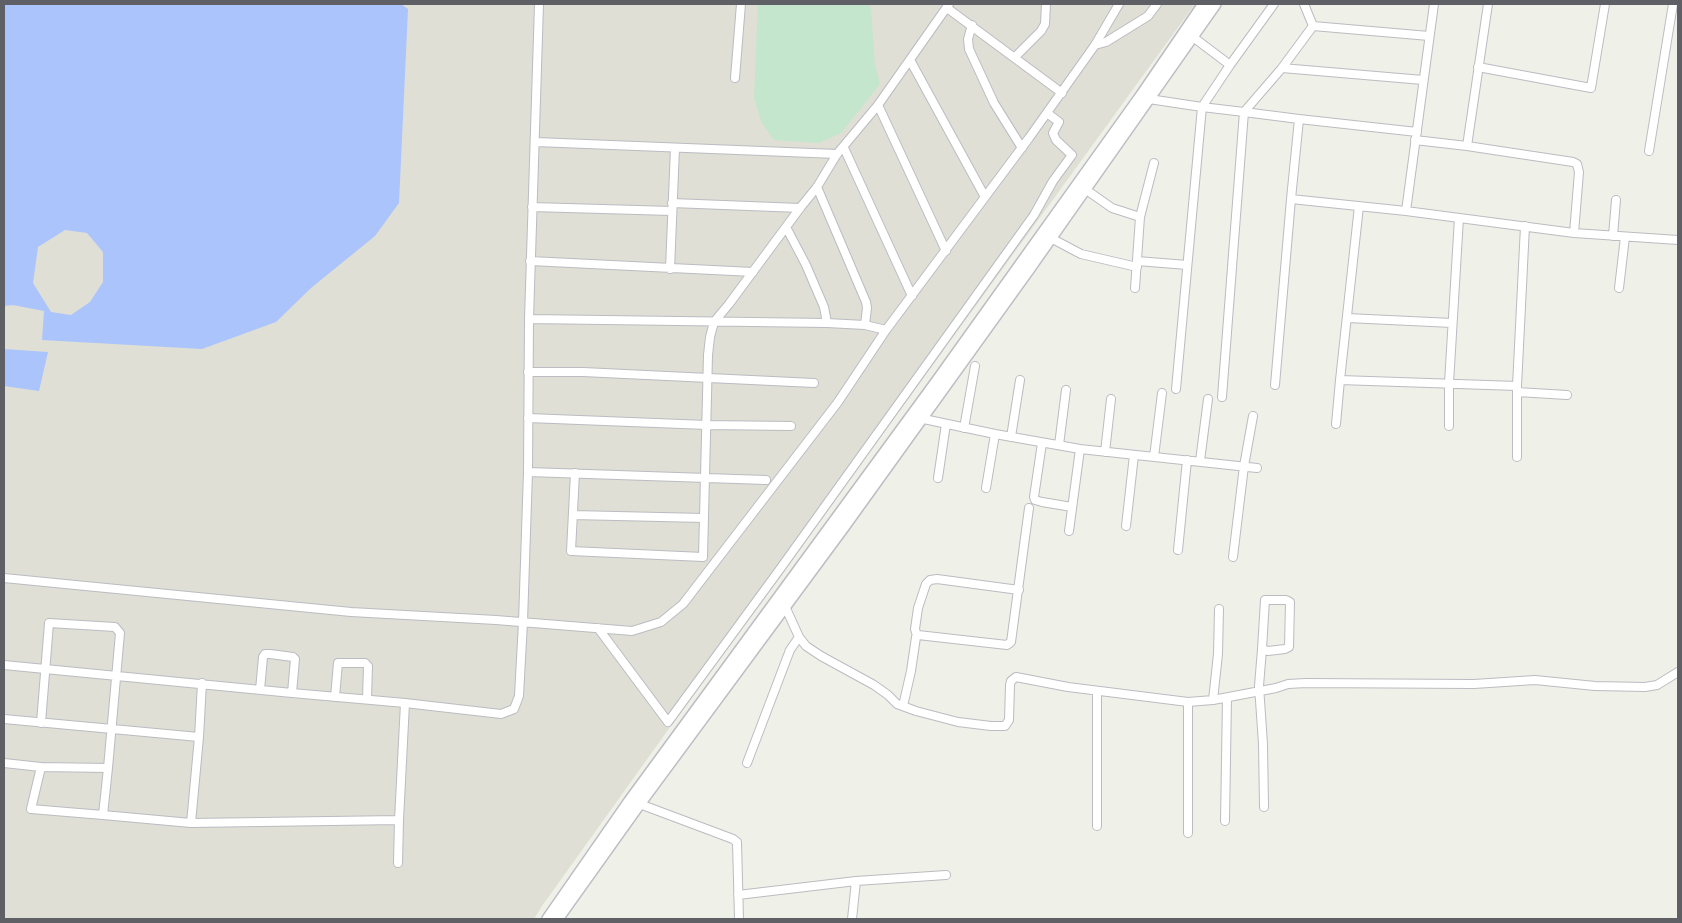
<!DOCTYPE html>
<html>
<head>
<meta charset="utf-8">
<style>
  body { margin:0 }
  #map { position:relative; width:1682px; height:923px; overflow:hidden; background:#eff0e7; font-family:"Sofia Sans Condensed",sans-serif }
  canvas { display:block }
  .frame { position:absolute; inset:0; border:5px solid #5e6066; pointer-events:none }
</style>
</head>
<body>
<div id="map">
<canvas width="1682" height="923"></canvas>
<div class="frame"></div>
</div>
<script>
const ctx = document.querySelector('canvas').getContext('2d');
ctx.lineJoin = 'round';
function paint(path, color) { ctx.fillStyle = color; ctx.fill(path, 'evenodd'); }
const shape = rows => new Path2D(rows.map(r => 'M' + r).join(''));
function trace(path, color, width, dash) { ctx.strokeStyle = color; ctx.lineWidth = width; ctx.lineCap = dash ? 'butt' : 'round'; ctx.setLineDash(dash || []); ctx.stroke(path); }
const education = shape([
  [4,4,1195,4,683,709,542,906,534,919,4,919]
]);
const green = shape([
  [758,4,869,4,871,10,875,65,880,84,841,133,819,143,774,140,762,123,754,98]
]);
const water = shape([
  [4,4,401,4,408,9,399,203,375,236,311,288,276,322,202,349,42,340,44,311,13,305,4,306],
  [65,230,87,233,103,252,103,282,90,302,71,315,51,312,33,283,38,247],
  [4,349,48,352,39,391,4,386]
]);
const street = shape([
  [947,8,1062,93],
  [972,25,968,39,969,49,994,103,1022,148],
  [1313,26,1429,36],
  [1189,34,1230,65,1274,4],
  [1095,45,1106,42,1148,16,1157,4],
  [1015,57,1041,31,1045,24,1046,4],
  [910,60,985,197],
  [1230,65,1202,107,1244,112,1282,68,1313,26,1304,4],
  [1478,67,1591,88,1605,4],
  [1282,68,1423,80],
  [735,78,741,4],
  [1149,99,1202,107,1176,389],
  [878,105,946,251],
  [1299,119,1417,132],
  [1415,140,1467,146,1573,162,1577,164,1579,172,1574,233],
  [536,142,837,154],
  [1467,146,1488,4],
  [844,148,912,296],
  [1649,151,1673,4],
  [817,187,866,302,867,308,865,325],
  [1085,189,1112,208,1140,217],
  [672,203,800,208],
  [532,207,672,211],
  [1406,211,1574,233,1678,240],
  [786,227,806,265,824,307,827,323],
  [1047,236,1081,254,1137,267],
  [1613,236,1616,200],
  [530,261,753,272],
  [1137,261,1187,265],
  [670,269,675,148],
  [1135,288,1140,217,1154,163],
  [1619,288,1625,237],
  [1347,318,1452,323],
  [529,319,827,323,865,325,886,330],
  [528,372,583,372,814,383],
  [1340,380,1359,206],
  [1275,385,1291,199,1406,211,1434,4],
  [1517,392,1567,395],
  [1222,397,1244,112,1299,119,1291,199],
  [528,418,707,425,791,426],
  [919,418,995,434,1080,449,1257,468],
  [1336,424,1340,380,1517,386],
  [1449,426,1449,383,1459,218],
  [964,428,975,366],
  [1011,437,1020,380],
  [1042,443,1034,497,1035,500,1042,502,1072,507],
  [1059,445,1066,390],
  [1105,452,1111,399],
  [1154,457,1162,393],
  [1517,457,1517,386,1525,226],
  [1200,461,1208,399],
  [528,472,766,480],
  [575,473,571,551,703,557,708,355,710,337,714,322,729,304,800,208,817,187,837,154,878,105,949,4],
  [938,478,946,424],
  [986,488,995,434],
  [573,515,704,518],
  [1126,526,1134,455],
  [1069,531,1080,449],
  [1178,550,1187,460],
  [1233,557,1244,466,1253,416],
  [4,578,351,612,496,620,632,631,661,622,683,604,838,402,886,330,1029,138,1095,45,1119,4],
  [784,604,799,637,806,646,821,656,874,685,888,695,897,704,916,711,958,722,991,726,1005,726,1009,720,1010,685,1011,681,1016,677,1068,687,1188,702,1213,700,1276,688,1288,684,1306,683,1474,684,1535,680,1595,686,1645,687,1657,685,1678,672],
  [598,628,668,722,780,569,1034,215,1053,181,1072,155,1056,140,1053,133,1059,122,1047,113],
  [917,636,915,629,918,608,926,584,930,580,937,579,1019,590],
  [1262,649,1268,651,1285,649,1289,647,1290,602,1286,600,1265,600,1262,649,1259,686,1263,744,1264,807],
  [4,665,292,693,405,703,501,714,514,709,519,696,523,622,528,472,529,319,539,4],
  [260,690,263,657,265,654,270,654,293,657,295,659,292,693],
  [1097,691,1097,826],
  [335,697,338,663,365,663,368,666,367,699],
  [1213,700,1218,654,1219,609],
  [1188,702,1188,833],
  [903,706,911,671,916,637,918,635,1007,645,1011,642,1029,508],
  [4,719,199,737,202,683],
  [41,723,49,623,115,627,120,633,108,768,103,815,31,809,41,767,108,768],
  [4,763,41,767],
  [747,763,790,650,799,637],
  [637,803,733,839,737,842,739,919],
  [103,815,191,823,399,820],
  [1225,821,1227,698],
  [191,823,199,737],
  [398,863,399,820,405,703],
  [738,895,856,881,946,875],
  [852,919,856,881]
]);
const secondary = shape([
  [548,919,630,801,936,383,1142,95,1204,4],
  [557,919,639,804,844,526,1028,270,1215,4]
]);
paint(education, '#dfdfd5');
paint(green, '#c4e6cd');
paint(water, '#abc4fc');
trace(street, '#bbbcc2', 10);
trace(secondary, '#bcbdc3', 14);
trace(street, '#fff', 8);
trace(secondary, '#fff', 11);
</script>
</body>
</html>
